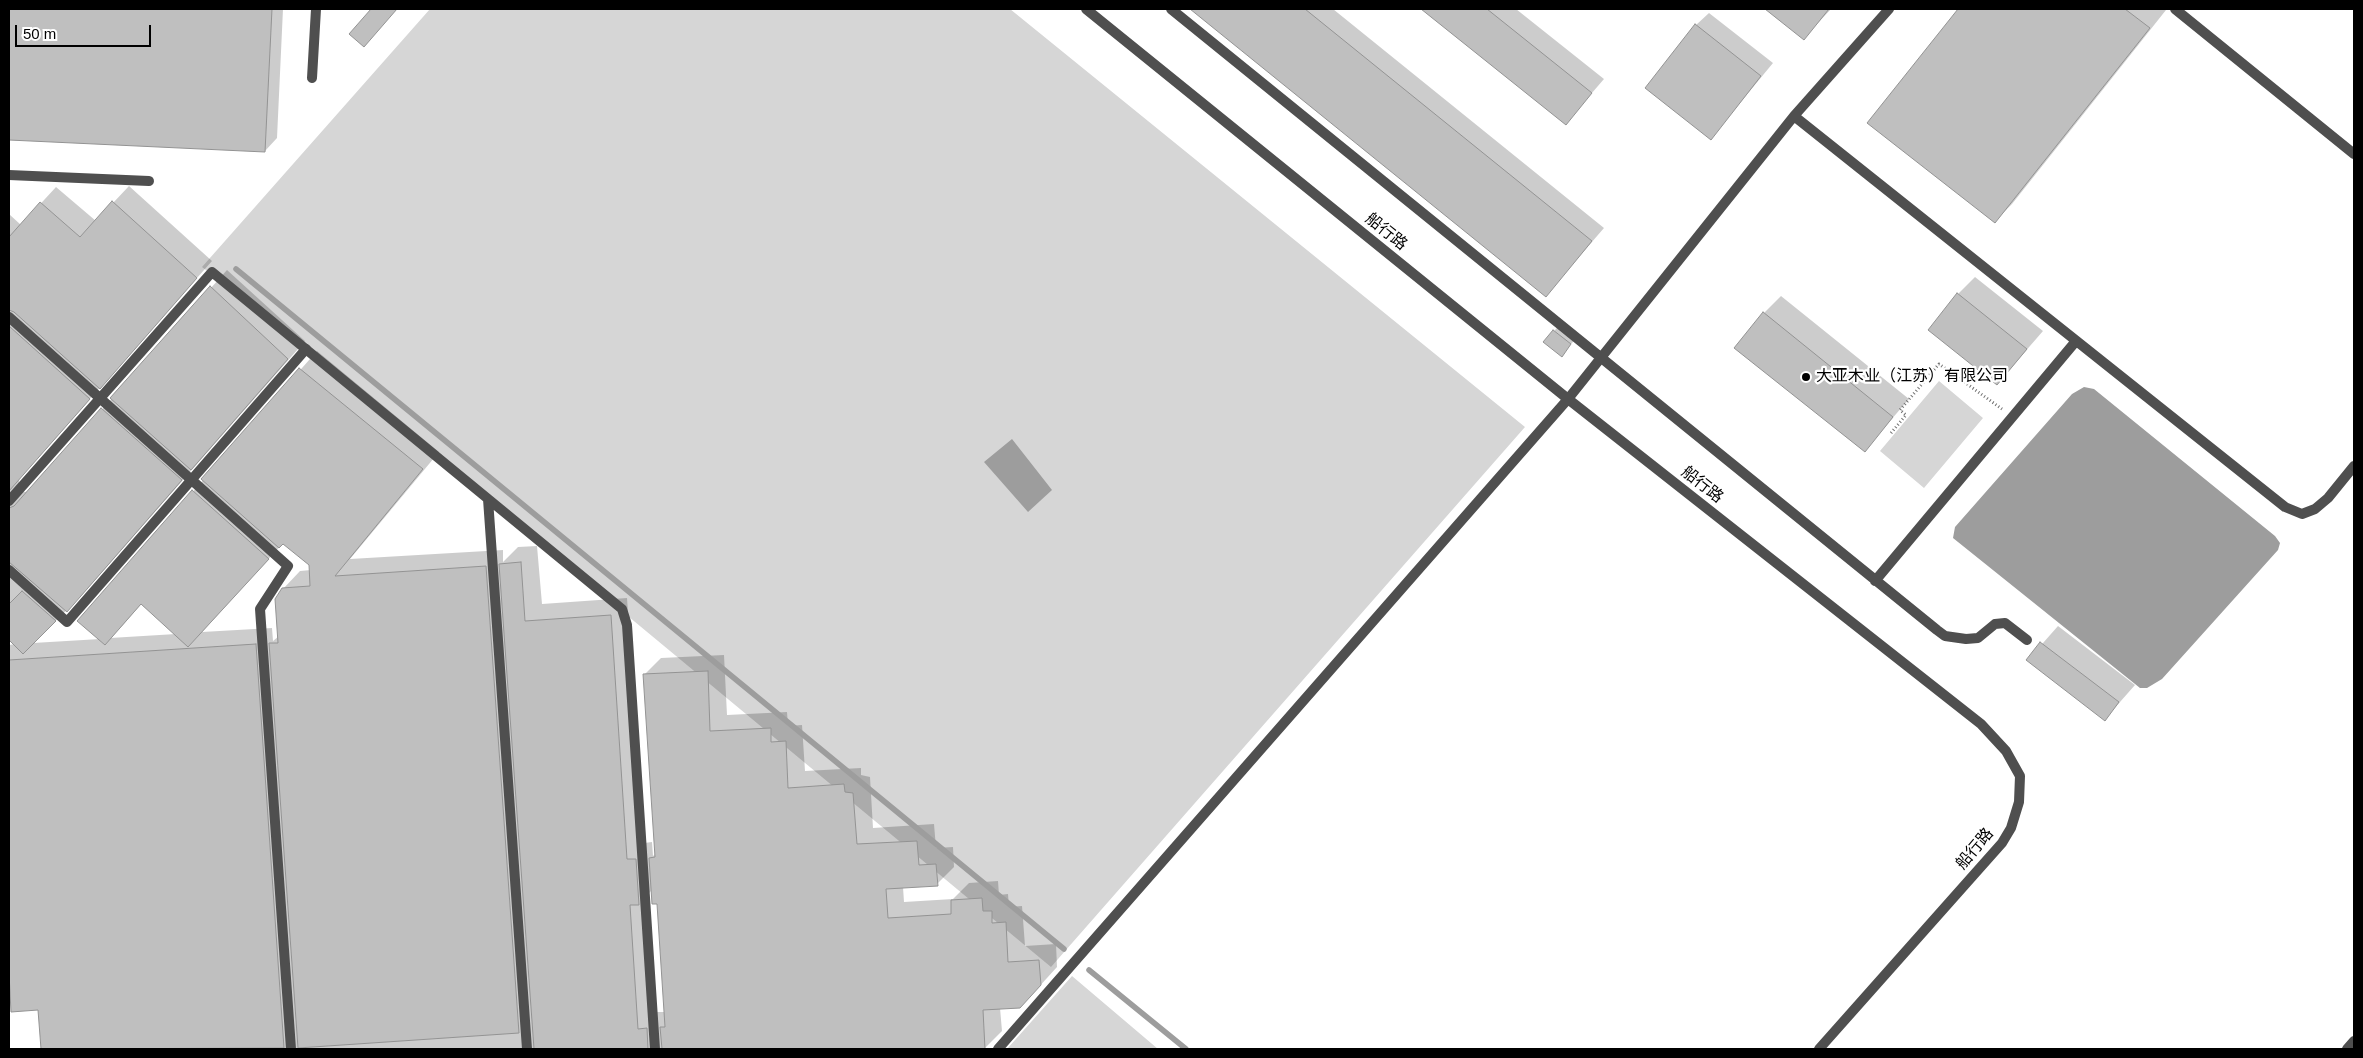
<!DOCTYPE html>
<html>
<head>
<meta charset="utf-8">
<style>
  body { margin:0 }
  #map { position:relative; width:2363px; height:1058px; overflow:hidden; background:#fff; font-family:Arial,sans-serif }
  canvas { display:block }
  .frame { position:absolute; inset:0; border:10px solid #000; pointer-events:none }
  .scale { position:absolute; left:15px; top:25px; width:136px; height:22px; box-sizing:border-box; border:2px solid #000; border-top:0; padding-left:6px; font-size:15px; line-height:18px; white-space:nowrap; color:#000; -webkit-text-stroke:4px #fff; paint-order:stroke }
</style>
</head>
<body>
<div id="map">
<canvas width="2363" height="1058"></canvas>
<div class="frame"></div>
<div class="scale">50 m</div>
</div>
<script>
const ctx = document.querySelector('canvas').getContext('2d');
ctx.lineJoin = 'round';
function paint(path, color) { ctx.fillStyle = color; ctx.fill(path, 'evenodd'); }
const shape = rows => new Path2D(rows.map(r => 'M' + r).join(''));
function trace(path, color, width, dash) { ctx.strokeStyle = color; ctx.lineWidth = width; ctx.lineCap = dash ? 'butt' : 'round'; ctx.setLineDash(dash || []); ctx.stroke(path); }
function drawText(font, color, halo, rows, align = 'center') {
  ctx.font = font + ' Arial,"Noto Sans SC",sans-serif'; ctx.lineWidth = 4.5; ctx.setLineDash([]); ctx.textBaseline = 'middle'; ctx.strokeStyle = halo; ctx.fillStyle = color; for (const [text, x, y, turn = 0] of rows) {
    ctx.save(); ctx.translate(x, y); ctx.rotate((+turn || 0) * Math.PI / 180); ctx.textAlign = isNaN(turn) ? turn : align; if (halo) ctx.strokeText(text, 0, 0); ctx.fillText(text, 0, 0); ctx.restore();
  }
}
const green = shape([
  [430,9,1010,9,1525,427,1051,967,306,349,202,267],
  [1939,381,1983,418,1924,488,1880,451],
  [1072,976,1158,1049,1007,1049]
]);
const water = shape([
  [2084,387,2094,389,2275,536,2280,543,2278,550,2162,679,2147,688,2140,688,1953,538,1955,527,2072,394],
  [1012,439,1052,490,1028,512,984,462]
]);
const shadow = shape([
  [9,9,283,9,277,138,265,151,9,139],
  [1191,9,1333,9,1604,228,1546,295],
  [1423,9,1516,9,1604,79,1566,123],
  [1767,9,1831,9,1804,38],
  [1959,9,2166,10,2012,204,1995,221,1869,122],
  [1709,13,1773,63,1711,138,1696,25],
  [129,186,212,261,19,479,20,490,25,492,29,491,227,270,305,341,82,595,33,643,100,639,79,621,317,351,439,452,350,559,503,550,503,562,518,547,537,546,542,604,627,598,644,843,652,842,653,856,656,853,644,675,661,658,724,655,727,715,787,712,788,726,802,725,805,771,861,768,861,775,870,777,873,828,934,824,936,848,953,847,954,867,937,884,903,887,904,902,953,899,969,883,998,881,999,895,1008,894,1009,907,1022,906,1025,946,1056,944,1057,967,1037,989,1000,1008,1002,1031,985,1048,976,1049,42,1049,39,1009,13,1010,9,955,9,645,15,644,9,639,9,214,21,225,56,187,96,221],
  [283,543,310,565,311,570,300,571,283,589,279,636,273,641,272,628,202,632],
  [142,603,176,634,110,638,122,626],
  [653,889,659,902,665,1012,655,1012,647,895],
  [1975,277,2043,331,1997,384,1958,294],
  [1781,296,1909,399,1865,450,1764,313],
  [1562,323,1578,336,1562,355,1554,331],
  [2058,626,2135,685,2105,719,2028,660]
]);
const stream = shape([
  [236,269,1064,949],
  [1089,970,1186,1049]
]);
const building = shape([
  [9,9,272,9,265,152,9,140,9,9],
  [371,9,397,9,364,47,349,34,371,9],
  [1190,9,1305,9,1592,241,1546,297,1190,9],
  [1421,9,1487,9,1592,93,1566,125,1421,9],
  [1765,9,1829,9,1804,40,1765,9],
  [1958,9,2125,9,2150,28,1995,223,1867,123,1958,9],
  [1695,24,1761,76,1711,140,1645,88,1695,24],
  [112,201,197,278,100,389,14,312,9,310,9,237,40,202,80,237,112,201],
  [210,286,288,359,191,470,110,398,210,286],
  [1957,293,2027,349,1997,385,1928,330,1957,293],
  [1763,312,1893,417,1865,452,1734,348,1763,312],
  [9,326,90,399,9,491,9,326],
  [1553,330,1571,344,1562,357,1543,342,1553,330],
  [299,368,423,469,335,576,486,566,519,1033,298,1048,269,643,278,643,275,599,282,588,310,586,309,565,283,544,279,548,201,479,299,368],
  [101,408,182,480,67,612,9,562,9,508,14,506,101,408],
  [192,490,269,559,188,647,141,604,105,645,77,621,192,490],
  [521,562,525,621,611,615,627,859,636,859,639,905,630,905,638,1029,647,1028,648,1049,534,1049,499,564,521,562],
  [22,591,56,621,23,654,9,640,9,604,22,591],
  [2040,642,2119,702,2105,721,2026,660,2040,642],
  [256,644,284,1048,41,1049,38,1010,11,1012,9,973,9,660,256,644],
  [708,671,710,731,771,728,771,742,786,741,788,788,844,784,845,792,853,793,857,844,917,841,919,865,936,864,938,886,886,889,888,918,951,914,951,900,982,898,983,911,992,911,992,923,1006,922,1008,962,1039,960,1041,985,1020,1008,983,1010,985,1049,662,1049,660,1027,665,1027,657,904,652,904,649,858,655,857,643,674,708,671]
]);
const path = shape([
  [1891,433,1906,415,1900,410,1939,364,2002,409]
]);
const service = shape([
  [1171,9,1937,630,1945,636,1966,639,1978,638,1995,624,2005,623,2027,640],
  [2175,9,2354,154],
  [312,78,316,9],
  [1794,116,2285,507,2302,514,2315,509,2328,498,2354,466],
  [9,175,149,181],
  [1568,399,1794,116,1889,9],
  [9,570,67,622,306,349],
  [1875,581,2076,341],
  [2347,1049,2354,1041]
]);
const minor = shape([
  [1086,9,1568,399,1981,724,2006,751,2020,776,2019,802,2011,828,2002,843,1819,1049],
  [9,317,288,566,260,609,291,1049],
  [488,499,527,1049],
  [9,501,212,272,622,609,627,625,655,1049],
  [998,1049,1568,399]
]);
const markers = [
  [1806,377,5,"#000"]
];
const streetNames = [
  ["船行路",1386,232,39],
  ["船行路",1702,485,38],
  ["船行路",1975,849,-50]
];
const poiNames = [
  ["大亚木业（江苏）有限公司",1816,377]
];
paint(green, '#d6d6d6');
paint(water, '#9d9d9d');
paint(shadow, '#0003');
trace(stream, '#9d9d9d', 5.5);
paint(building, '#bfbfbf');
trace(building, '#939393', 1);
trace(path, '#717171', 3, [1, 2.5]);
trace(service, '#4f4f4f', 10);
trace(minor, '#4f4f4f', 10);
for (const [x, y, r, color] of markers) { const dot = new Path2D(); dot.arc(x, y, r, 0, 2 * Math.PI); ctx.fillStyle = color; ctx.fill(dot); trace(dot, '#fff', 2); }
drawText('16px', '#000', '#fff', streetNames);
drawText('16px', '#000', '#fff', poiNames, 'left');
</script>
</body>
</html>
